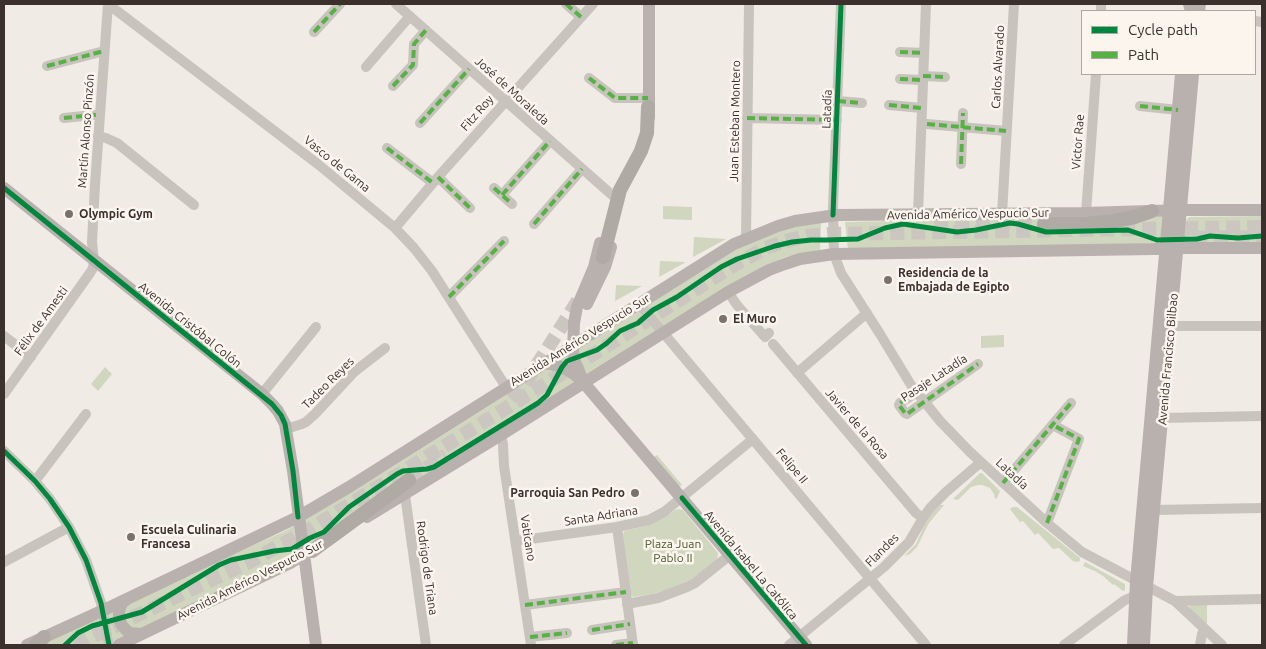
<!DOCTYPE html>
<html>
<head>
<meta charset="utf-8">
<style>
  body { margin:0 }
  #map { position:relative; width:1266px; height:649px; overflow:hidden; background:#f0ebe5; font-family:Ubuntu,sans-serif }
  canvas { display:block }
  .frame { position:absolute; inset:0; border:5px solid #3b302b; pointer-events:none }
  .legend { position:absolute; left:1081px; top:10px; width:175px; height:65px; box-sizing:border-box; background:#fbf5ee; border:1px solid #aea6a0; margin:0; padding:6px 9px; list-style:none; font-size:15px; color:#3b302b }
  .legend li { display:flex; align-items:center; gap:10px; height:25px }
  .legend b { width:25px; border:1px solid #aea6a0 }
</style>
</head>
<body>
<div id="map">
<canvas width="1266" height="649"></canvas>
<div class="frame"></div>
<ul class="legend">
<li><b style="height:6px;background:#00873e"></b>Cycle path</li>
<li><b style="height:6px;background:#57b246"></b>Path</li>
</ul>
</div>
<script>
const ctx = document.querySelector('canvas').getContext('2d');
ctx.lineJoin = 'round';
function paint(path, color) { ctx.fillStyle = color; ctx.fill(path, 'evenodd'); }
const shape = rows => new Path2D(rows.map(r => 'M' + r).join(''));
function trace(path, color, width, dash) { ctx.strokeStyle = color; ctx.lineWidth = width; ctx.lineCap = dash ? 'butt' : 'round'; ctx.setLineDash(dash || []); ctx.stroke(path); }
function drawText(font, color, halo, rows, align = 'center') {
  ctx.font = font + ' Ubuntu,sans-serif'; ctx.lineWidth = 5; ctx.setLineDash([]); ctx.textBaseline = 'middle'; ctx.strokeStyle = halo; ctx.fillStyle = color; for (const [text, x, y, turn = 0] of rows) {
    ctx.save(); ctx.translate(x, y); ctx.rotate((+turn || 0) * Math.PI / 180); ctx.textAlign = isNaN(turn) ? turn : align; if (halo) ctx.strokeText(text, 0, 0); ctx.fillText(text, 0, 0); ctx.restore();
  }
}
const green = shape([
  [663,206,692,207,692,220,663,219],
  [1262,216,1262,244,1185,242,1186,220,1189,217],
  [1162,217,1161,242,1158,243,848,250,845,222,1021,218],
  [821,223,820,250,785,257,756,271,494,434,290,556,114,643,107,612,287,530,392,467,740,247,792,227],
  [694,237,695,237,726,239,693,257],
  [660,261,686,262,659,277],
  [616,285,642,286,615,301],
  [1004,335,1004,347,981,348,981,336],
  [105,367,112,374,98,391,91,384],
  [657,455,682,485,679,487,654,457],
  [980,473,982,473,1000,491,997,498,995,499,994,494,990,488,982,485,978,485,971,487,958,500,953,499],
  [940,505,944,505,929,523,917,547,910,554,904,556,916,544,924,526,932,513],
  [1013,507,1017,507,1080,558,1080,561,1076,562,1073,561,1059,548,1053,549,1038,533,1035,535,1023,521,1020,522,1010,509],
  [679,509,683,510,718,553,717,561,692,579,670,589,652,594,633,597,630,594,623,536,624,531,649,525,663,518,675,510],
  [1085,562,1125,584,1125,590,1123,591,1114,584,1113,585,1103,576,1095,571,1083,566],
  [1207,604,1207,627,1189,608,1190,605],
  [100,618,106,645,39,645]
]);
const highwayTunnel = shape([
  [934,224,992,220,1042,224],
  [1172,238,1262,237],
  [510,398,525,384,579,299],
  [409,480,446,455],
  [75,645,249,562,307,531,605,347,734,265,764,249,785,241,807,236,829,234,1262,227]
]);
const minor = shape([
  [108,4,319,165,395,228,414,248,432,271,506,387],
  [396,4,612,195],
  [566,4,581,17],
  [841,4,833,207,834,254,841,273,880,334,911,385,940,421,970,452,1047,523,1082,552,1175,601,1222,645],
  [1101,11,1101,4],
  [1255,21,1262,22],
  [314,32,340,4],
  [900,52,924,53],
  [47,66,104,51],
  [366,67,410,16],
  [923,76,945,77],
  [589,78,615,98,648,98],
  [900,79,922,80],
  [393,86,413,65,414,44,426,30],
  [838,101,862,103],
  [889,105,922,108],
  [1140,106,1178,110],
  [64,118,93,115,99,115],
  [747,118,837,120],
  [420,123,469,69],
  [927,124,1006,131],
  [98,136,106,138,117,143,194,205],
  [387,148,433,183],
  [961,164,963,113],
  [438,177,470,208],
  [494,188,512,204],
  [502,195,550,141],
  [1086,213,1096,74],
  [918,214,926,4],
  [1002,214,1014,4],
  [534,224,582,169],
  [395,228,438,177,593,4],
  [746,238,749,4],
  [728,292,737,305,765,337,769,333],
  [449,297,504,241],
  [639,304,926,645],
  [1171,326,1262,326],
  [4,336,31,357],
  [773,344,916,513,923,518],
  [797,373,867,313],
  [917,392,900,403,899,405,905,413,907,414,978,364],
  [4,394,90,273,93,268,94,261,92,242,95,185,108,4],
  [262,394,316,327],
  [1162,418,1262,416],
  [286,429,302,424,306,422,315,414,354,372,385,348],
  [501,435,503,444,504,466,531,645],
  [4,451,35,481,50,499,69,527,86,560,101,603,109,645],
  [35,481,86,414],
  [1003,483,1071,403],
  [405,495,426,645],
  [1154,510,1262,508],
  [1047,523,1079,439,1053,425],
  [617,527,633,645],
  [516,541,617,527,649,520,664,512,753,439],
  [4,562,69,527],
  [1175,601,1262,599],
  [627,604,658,598,687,587,695,583,730,555],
  [525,605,626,592],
  [592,630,630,624],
  [530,637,567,633],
  [616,645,633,643],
  [789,645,884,567,909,542,923,518,930,508,946,492,981,462],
  [1064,645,1125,600,1132,597,1135,598],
  [1200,645,1202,634,1204,629]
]);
const major = shape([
  [1189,4,1191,11],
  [1199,11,1200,4],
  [649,117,649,4],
  [4,188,262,394,272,404,278,411,285,424,293,471,316,645],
  [600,243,594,267,577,307,574,323,573,353,575,362,584,383,806,645],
  [587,304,605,267,611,247],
  [544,363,555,365,562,367,574,374,582,381],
  [367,517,501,435,728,292,769,270,785,264,800,259,834,254,1153,249,1178,248,1262,248],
  [127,599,122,603,119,611,119,616,121,624,126,630,130,633,141,634],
  [27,645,108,608,298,517,349,487,734,244,778,226,795,221,836,215,1086,213,1181,210,1262,210],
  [119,645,290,563,320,545],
  [1133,645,1136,581,1181,74],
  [1144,645,1147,587,1193,74]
]);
const highway = shape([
  [1044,224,1086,224,1114,221,1135,217,1152,211],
  [603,257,620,190,641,151,647,133,648,107],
  [312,551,409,480],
  [36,645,44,637]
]);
const quiet = shape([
  [566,4,581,17],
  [314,32,340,4],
  [900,52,924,53],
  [47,66,104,51],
  [923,76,945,77],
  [589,78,615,98,648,98],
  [900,79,922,80],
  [393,86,413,65,414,44,426,30],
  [838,101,862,103],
  [889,105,922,108],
  [1140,106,1178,110],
  [64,118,93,115,99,115],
  [747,118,837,120],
  [420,123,469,69],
  [927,124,1006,131],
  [387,148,433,183],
  [961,164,963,113],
  [438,177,470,208],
  [494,188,512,204],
  [502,195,550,141],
  [534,224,582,169],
  [449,297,504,241],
  [917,392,900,403,899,405,905,413,907,414,978,364],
  [1003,483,1071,403],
  [1047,523,1079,439,1053,425],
  [525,605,626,592],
  [592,630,630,624],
  [530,637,567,633],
  [616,645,633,643]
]);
const cycleway = shape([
  [4,188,272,404,281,415,285,424,293,471,298,517],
  [833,215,841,4],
  [4,451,35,481,50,499,69,527,86,560,101,603,109,645],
  [682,498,806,645],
  [65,645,78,633,92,626,142,612,219,565,231,560,274,551,292,549,310,538,324,532,349,507,397,474,403,471,427,469,434,467,538,403,547,395,562,367,567,361,597,350,607,343,620,331,638,323,653,310,677,297,721,267,737,259,775,246,792,242,811,240,826,240,858,239,885,228,903,224,957,232,976,230,1010,223,1018,224,1046,232,1128,230,1157,240,1197,239,1210,236,1238,238,1262,236]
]);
const markers = [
  [69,214,5,"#7a716c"],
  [888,280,5,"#7a716c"],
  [723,319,5,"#7a716c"],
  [635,493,5,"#7a716c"],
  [131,537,5,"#7a716c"]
];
const streetNames = [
  ["Carlos Alvarado",998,67,-87],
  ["José de Moraleda",512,91,42],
  ["Latadía",827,109,-88],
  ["Fitz Roy",477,113,-49],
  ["Juan Esteban Montero",735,121,-89],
  ["Martín Alonso Pinzón",86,131,-86],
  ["Víctor Rae",1078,142,-86],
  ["Vasco de Gama",337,164,39],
  ["Avenida Américo Vespucio Sur",968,214,-1],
  ["Félix de Amesti",41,321,-54],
  ["Avenida Cristóbal Colón",190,325,39],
  ["Avenida Américo Vespucio Sur",580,340,-32],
  ["Avenida Francisco Bilbao",1168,359,-85],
  ["Pasaje Latadía",934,378,-33],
  ["Tadeo Reyes",328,383,-45],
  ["Javier de la Rosa",857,424,49],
  ["Felipe II",792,466,50],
  ["Latadía",1012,474,43],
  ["Santa Adriana",601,516,-9],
  ["Vaticano",528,538,81],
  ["Flandes",882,550,-45],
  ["Avenida Isabel La Católica",751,565,50],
  ["Rodrigo de Triana",427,568,82],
  ["Avenida Américo Vespucio Sur",250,580,-27]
];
const poiNames = [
  ["Olympic Gym",79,214],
  ["Residencia de la",898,273],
  ["Embajada de Egipto",898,287],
  ["El Muro",733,319],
  ["Parroquia San Pedro",625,493,"right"],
  ["Escuela Culinaria",141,530],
  ["Francesa",141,544]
];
const parkNames = [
  ["Plaza Juan",673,544],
  ["Pablo II",673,558]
];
paint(green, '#d1d6bf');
trace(highwayTunnel, '#ccc6c0', 14, [14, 7]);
trace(minor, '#c9c3be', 10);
trace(major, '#b8b1ad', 12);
trace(highway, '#afaaa4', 14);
trace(quiet, '#57b246', 4, [8, 4]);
trace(cycleway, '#00873e', 5);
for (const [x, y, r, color] of markers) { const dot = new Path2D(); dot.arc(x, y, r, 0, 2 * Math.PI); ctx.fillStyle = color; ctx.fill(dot); trace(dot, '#fbf5ee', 2); }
drawText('12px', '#3b302b', '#fbf5ee', streetNames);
drawText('bold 12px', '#3b302b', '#fbf5ee', poiNames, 'left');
drawText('12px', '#4a5a2e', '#fbf5ee', parkNames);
</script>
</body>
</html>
